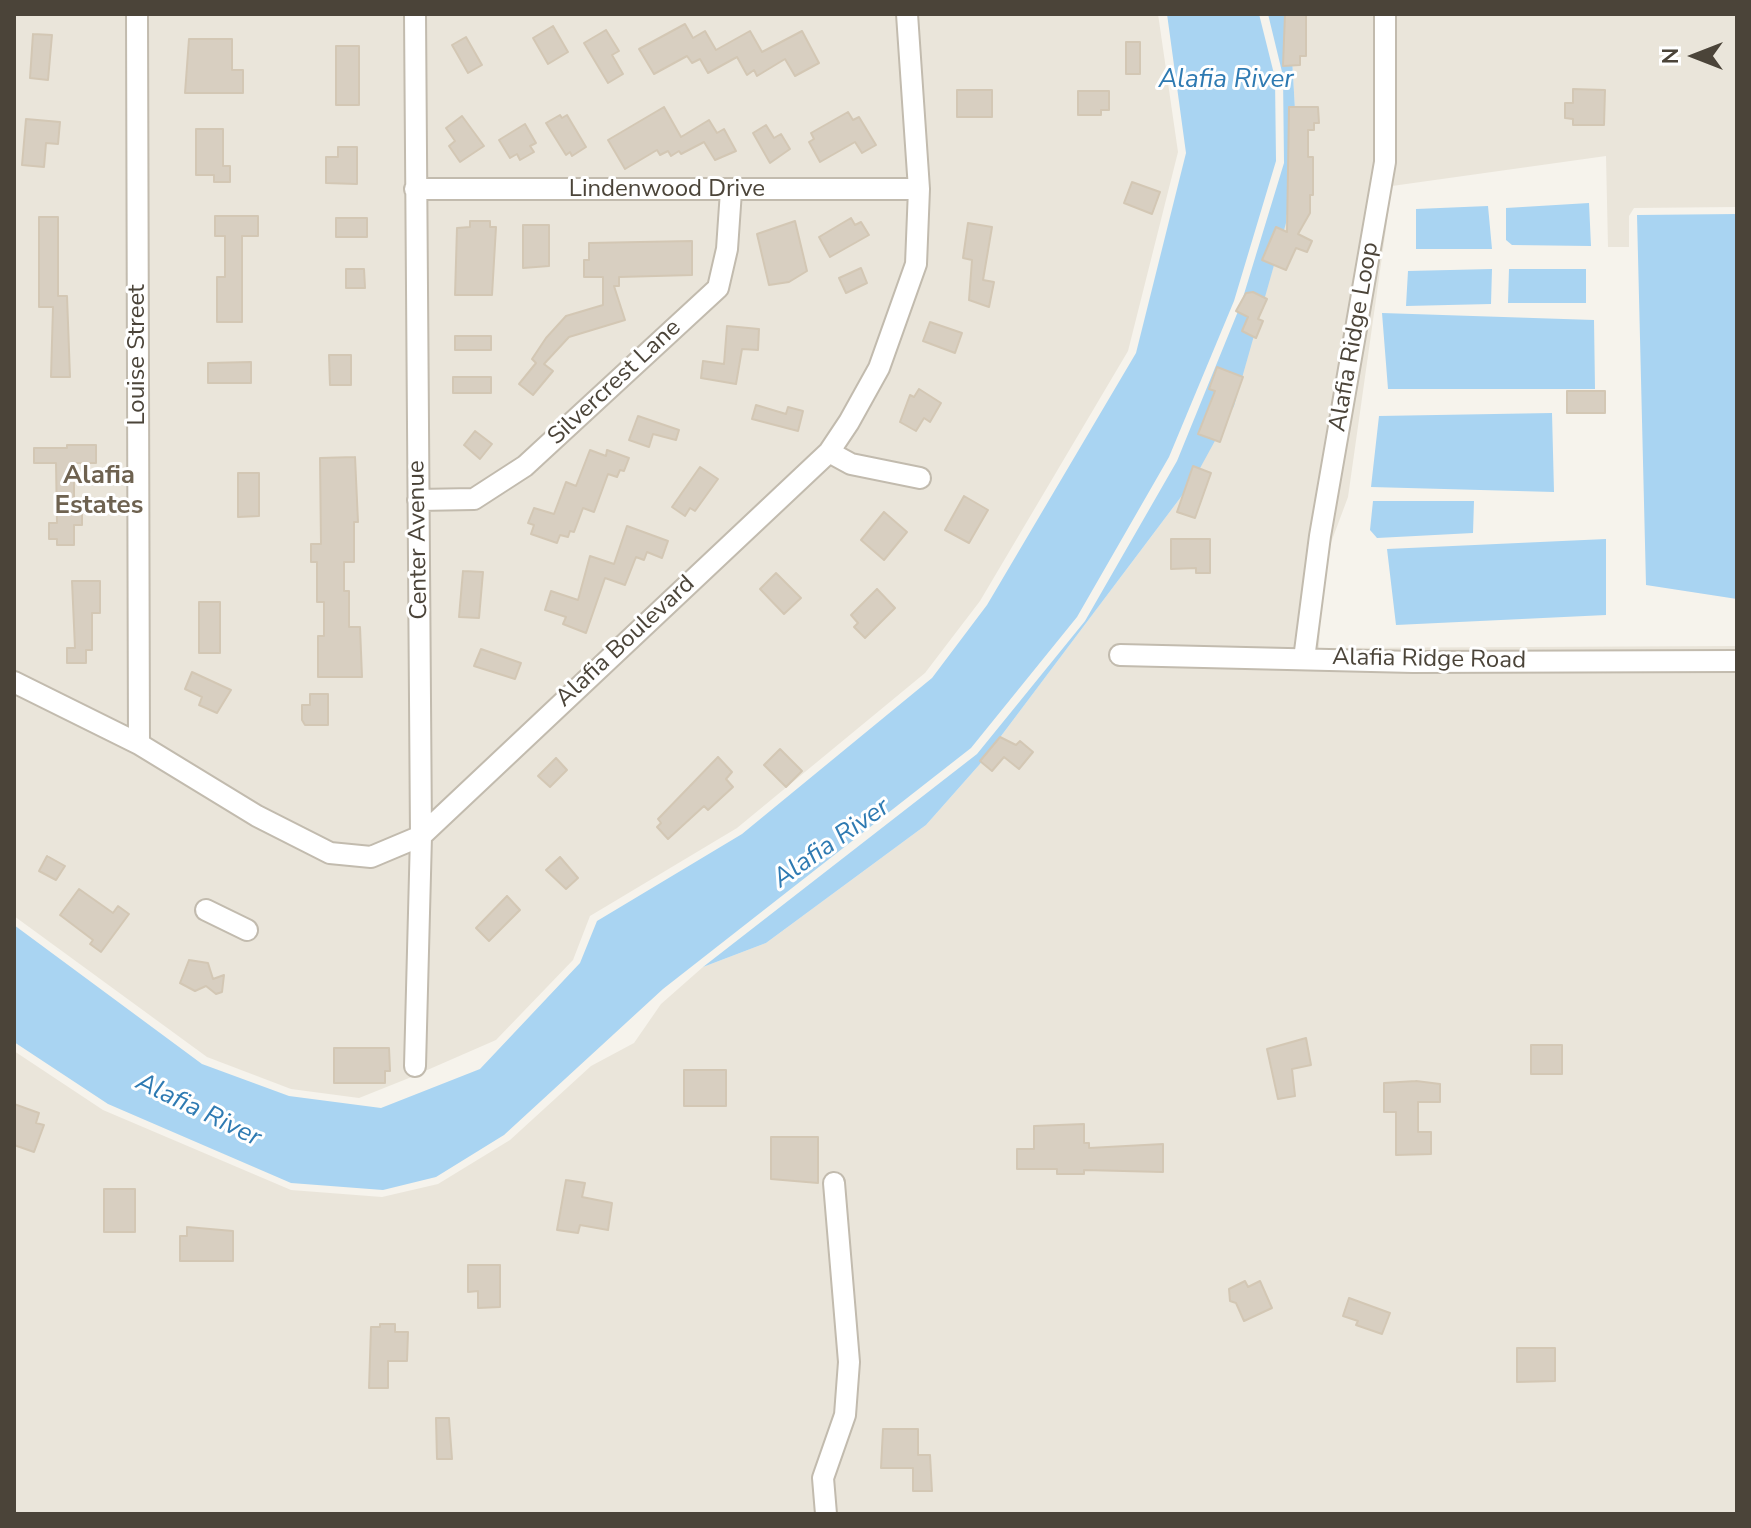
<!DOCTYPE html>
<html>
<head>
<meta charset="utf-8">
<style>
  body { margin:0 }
  #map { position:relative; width:1751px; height:1528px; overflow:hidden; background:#f6f3ec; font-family:"Nunito Sans",sans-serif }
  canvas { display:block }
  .frame { position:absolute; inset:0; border:16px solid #4b4439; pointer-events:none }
  .north { position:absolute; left:1655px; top:16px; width:80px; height:80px; -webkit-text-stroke:6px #fff; paint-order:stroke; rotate:270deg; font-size:22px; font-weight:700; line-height:32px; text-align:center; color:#4b4439 }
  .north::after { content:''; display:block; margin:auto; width:28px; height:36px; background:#4b4439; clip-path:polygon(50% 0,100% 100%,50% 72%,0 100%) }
</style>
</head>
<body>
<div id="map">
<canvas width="1751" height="1528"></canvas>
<div class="frame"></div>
<div class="north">N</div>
</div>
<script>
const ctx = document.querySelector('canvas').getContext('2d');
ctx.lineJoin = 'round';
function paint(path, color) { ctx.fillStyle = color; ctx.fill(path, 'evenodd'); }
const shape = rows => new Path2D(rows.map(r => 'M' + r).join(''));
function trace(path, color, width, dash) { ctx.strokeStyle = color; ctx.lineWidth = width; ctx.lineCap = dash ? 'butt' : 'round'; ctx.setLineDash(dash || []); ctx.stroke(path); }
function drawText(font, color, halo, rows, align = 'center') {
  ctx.font = font + ' "Nunito Sans",sans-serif'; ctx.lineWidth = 6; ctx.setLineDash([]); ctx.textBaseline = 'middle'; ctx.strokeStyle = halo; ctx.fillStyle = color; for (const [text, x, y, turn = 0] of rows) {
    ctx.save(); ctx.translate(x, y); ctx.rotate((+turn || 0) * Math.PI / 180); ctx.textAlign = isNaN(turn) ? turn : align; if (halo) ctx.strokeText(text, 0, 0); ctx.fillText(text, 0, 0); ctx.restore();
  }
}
const residential = shape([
  [14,14,127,14,129,729,14,672],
  [146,14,405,14,412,830,369,848,333,844,262,809,149,739],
  [424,14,897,14,909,181,424,181],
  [917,14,1158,14,1178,152,1128,351,980,601,925,673,737,828,590,916,573,960,496,1040,425,1071,431,839,836,458,889,371,926,264,929,181],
  [1284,14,1375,14,1375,161,1295,650,1111,646,1110,663,1413,671,1737,670,1737,1514,14,1514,14,1051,103,1110,291,1190,382,1197,438,1184,510,1140,591,1066,634,1043,661,1004,703,967,766,943,926,825,980,764,1193,481,1296,127,1291,40],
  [1394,14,1737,14,1737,207,1634,208,1629,216,1629,247,1608,247,1606,156,1392,186,1348,497,1329,548,1394,163],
  [425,198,720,200,717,248,709,284,519,459,471,490,428,491],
  [909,198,906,263,870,364,821,447,431,814,428,508,475,507,725,294,740,200],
  [1321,602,1319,648,1737,646,1737,653,1315,650],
  [14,692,136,753,325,860,411,849,405,1073,419,1074,359,1098,291,1089,207,1057,14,916]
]);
const water = shape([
  [1167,14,1259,14,1275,78,1276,161,1234,301,1169,457,1077,617,971,748,663,989,504,1135,436,1177,383,1190,291,1183,108,1104,14,1042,14,925,202,1064,289,1096,381,1108,480,1069,580,963,597,921,742,834,932,678,987,605,1136,353,1186,153],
  [1268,14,1284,14,1291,40,1296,127,1286,223,1234,406,1193,481,980,764,926,825,766,943,703,967,977,754,1085,621,1177,461,1241,304,1284,163,1283,76],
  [1589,203,1591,246,1512,245,1506,240,1506,208],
  [1488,206,1492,249,1416,249,1416,209],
  [1737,214,1737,599,1646,585,1637,215],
  [1492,269,1491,304,1406,306,1408,271],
  [1509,269,1586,269,1586,303,1508,303],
  [1382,313,1594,320,1595,389,1388,389],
  [1552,413,1554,492,1371,487,1379,416],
  [1373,501,1474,501,1473,533,1377,538,1370,530],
  [1606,539,1606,615,1396,625,1387,549]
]);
const building = shape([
  [1285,14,1306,14,1306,56,1300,56,1300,65,1283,66,1285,14],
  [685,24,693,38,705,31,716,50,750,31,762,52,802,31,819,63,795,76,785,59,757,76,754,70,747,75,737,57,708,73,700,59,692,63,687,56,654,74,639,49,685,24],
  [553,26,568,52,548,64,533,38,553,26],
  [606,30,619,51,612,55,623,74,608,83,584,43,606,30],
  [33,34,52,35,48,80,30,78,33,34],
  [466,37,482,65,468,73,452,45,466,37],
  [189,39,232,39,232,70,243,70,243,93,185,93,189,39],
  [1126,42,1140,42,1140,74,1126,74,1126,42],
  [336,46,359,46,359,105,336,105,336,46],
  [1573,89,1605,90,1604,125,1573,125,1573,119,1565,118,1565,103,1573,103,1573,89],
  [957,90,992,90,992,117,957,117,957,90],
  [1078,91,1109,91,1109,110,1101,110,1101,115,1078,115,1078,91],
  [664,107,681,137,709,120,717,133,724,129,736,151,715,160,704,142,681,154,679,151,671,156,668,151,660,155,657,150,625,169,608,140,664,107],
  [1289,107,1318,107,1319,123,1314,123,1314,130,1308,130,1308,157,1313,157,1313,195,1310,195,1310,213,1298,234,1312,241,1307,252,1296,248,1286,270,1262,260,1276,227,1287,232,1289,107],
  [848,112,853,120,859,117,876,145,862,153,855,142,820,162,809,142,814,139,811,133,848,112],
  [560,115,562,118,567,115,586,147,572,156,570,152,566,155,546,123,560,115],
  [462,116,484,146,460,162,449,146,455,141,446,128,462,116],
  [26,119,60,122,58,144,46,143,44,167,22,165,26,119],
  [525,124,536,143,530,146,534,152,520,160,517,154,510,158,499,140,525,124],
  [766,125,774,138,781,134,790,149,770,163,753,133,766,125],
  [196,129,223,129,223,166,230,166,230,182,214,182,214,175,196,175,196,129],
  [338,147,357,147,357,184,326,183,326,157,338,157,338,147],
  [1132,182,1160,192,1152,214,1124,203,1132,182],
  [215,216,258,216,258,236,242,236,242,322,217,322,217,277,225,277,225,236,215,236,215,216],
  [39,217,58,217,58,296,67,296,70,377,51,377,53,307,39,307,39,217],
  [336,218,367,218,367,237,336,237,336,218],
  [851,218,855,225,861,222,869,235,830,257,819,237,851,218],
  [470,221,490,221,490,227,496,227,492,295,455,295,457,228,470,227,470,221],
  [795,221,807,271,789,282,769,285,757,234,795,221],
  [968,223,992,227,983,280,994,282,989,307,969,300,972,260,963,258,968,223],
  [523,225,549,225,549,266,523,268,523,225],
  [692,241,692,275,619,277,619,286,614,286,625,320,569,337,544,364,553,371,533,395,519,384,536,363,532,359,546,338,566,316,603,305,603,277,584,277,584,260,589,260,589,243,692,241],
  [861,268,867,283,846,293,839,278,861,268],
  [346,269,364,269,365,288,346,288,346,269],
  [1253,292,1267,299,1258,319,1263,321,1256,338,1242,331,1248,317,1236,311,1246,293,1253,292],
  [930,322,962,333,955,353,923,341,930,322],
  [727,326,759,329,758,350,742,349,736,384,701,378,703,361,724,364,727,326],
  [455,336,491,336,491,350,455,350,455,336],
  [329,355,351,355,351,385,330,385,329,355],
  [251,362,251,383,208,383,208,363,251,362],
  [1217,367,1243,377,1220,442,1198,434,1215,391,1209,389,1217,367],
  [453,377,491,377,491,393,453,393,453,377],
  [919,389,941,403,930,422,924,418,916,431,900,422,910,395,914,397,919,389],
  [1567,391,1605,391,1605,413,1567,413,1567,391],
  [756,405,786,414,788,407,803,411,798,431,752,419,756,405],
  [638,416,679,430,676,440,653,434,649,447,629,440,638,416],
  [475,431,492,444,480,459,464,445,475,431],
  [67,445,96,445,96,463,74,463,74,511,82,511,82,525,74,525,74,545,57,545,57,539,49,539,49,523,57,523,56,463,34,463,34,448,67,448,67,445],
  [590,450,606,456,607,450,629,458,624,471,620,470,617,477,608,474,594,512,583,508,574,532,570,531,568,537,560,535,557,543,531,534,534,525,528,523,534,508,554,514,566,482,576,486,590,450],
  [355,457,358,522,354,522,354,562,344,562,344,591,349,591,349,627,360,627,362,677,318,677,318,636,324,636,324,602,317,602,317,562,311,562,311,544,321,544,320,458,355,457],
  [1193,466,1211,473,1195,518,1177,512,1193,466],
  [700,467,718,479,695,511,690,508,685,516,672,507,700,467],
  [238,473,259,473,259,516,238,517,238,473],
  [964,496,988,510,969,543,945,530,964,496],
  [884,512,907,532,884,560,861,540,884,512],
  [627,526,668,541,662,558,647,552,644,560,636,557,625,585,605,578,586,633,563,624,566,617,545,610,551,591,578,600,590,556,614,564,627,526],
  [1171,539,1210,539,1210,573,1196,573,1196,568,1171,569,1171,539],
  [463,571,483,572,479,618,459,617,463,571],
  [776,573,801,598,784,614,760,589,776,573],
  [72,581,100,581,100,613,92,613,92,650,86,650,86,663,67,663,67,648,75,648,72,581],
  [877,589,895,608,865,638,854,627,858,623,851,615,877,589],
  [199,602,220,602,220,653,199,653,199,602],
  [481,649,521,663,515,679,474,666,481,649],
  [192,672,231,690,217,713,199,705,202,697,185,689,192,672],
  [310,694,328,694,328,725,305,725,302,720,302,705,310,705,310,694],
  [1000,737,1016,745,1020,741,1033,752,1019,769,1004,757,992,771,980,761,1000,737],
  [780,749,802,771,786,787,764,765,780,749],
  [718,757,732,772,726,779,733,787,708,810,704,806,668,839,657,827,661,823,658,819,718,757],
  [556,758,567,770,550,787,538,776,556,758],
  [47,856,65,866,56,880,39,871,47,856],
  [560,857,578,878,566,889,546,870,560,857],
  [79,889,113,913,118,906,129,914,101,952,90,944,93,940,60,915,79,889],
  [507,896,520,910,489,941,476,928,507,896],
  [189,960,208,963,213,979,224,975,222,992,216,994,206,986,195,991,180,983,189,960],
  [1306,1038,1311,1065,1292,1069,1295,1096,1278,1099,1267,1049,1306,1038],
  [1531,1045,1562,1045,1562,1074,1531,1074,1531,1045],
  [334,1048,389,1048,390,1071,385,1071,385,1083,334,1083,334,1048],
  [684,1070,726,1070,726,1106,684,1106,684,1070],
  [1416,1081,1440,1084,1440,1102,1418,1102,1418,1132,1431,1132,1431,1154,1396,1155,1396,1112,1384,1112,1384,1083,1416,1081],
  [14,1104,39,1113,36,1123,44,1125,34,1152,14,1145,14,1104],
  [1084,1124,1084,1143,1089,1143,1089,1148,1163,1144,1163,1172,1084,1170,1084,1174,1057,1174,1057,1169,1017,1169,1017,1149,1034,1149,1034,1126,1084,1124],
  [771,1137,818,1137,818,1183,771,1179,771,1137],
  [566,1180,585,1183,582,1197,612,1203,608,1230,580,1225,578,1233,557,1230,566,1180],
  [104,1189,135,1189,135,1232,104,1232,104,1189],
  [187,1227,233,1231,233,1261,180,1261,180,1236,187,1236,187,1227],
  [468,1265,500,1265,500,1307,478,1308,478,1291,468,1292,468,1265],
  [1245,1281,1248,1287,1260,1281,1272,1308,1244,1321,1236,1303,1230,1301,1229,1289,1245,1281],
  [1349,1298,1390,1313,1382,1334,1356,1325,1358,1321,1343,1316,1349,1298],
  [380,1324,395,1324,395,1332,408,1332,407,1361,388,1361,388,1388,369,1388,371,1327,380,1327,380,1324],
  [1517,1348,1555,1348,1555,1381,1517,1382,1517,1348],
  [436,1418,449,1418,452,1459,437,1459,436,1418],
  [883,1429,918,1429,918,1455,930,1455,932,1491,913,1491,913,1468,881,1468,883,1429]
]);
const minor = shape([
  [137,14,139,744],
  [415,14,421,836,415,1066],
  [415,189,919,189],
  [829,452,851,464,920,478],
  [418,500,474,499,525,466,718,288,727,249,731,191],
  [1120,655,1413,662,1737,661],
  [1304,659,1320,536,1385,162,1385,14],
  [14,682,139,744,257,816,330,853,371,857,421,836,829,452,849,422,879,368,916,264,919,189,907,14],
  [206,910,247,930],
  [826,1514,823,1478,845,1415,849,1362,834,1183]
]);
const streetNames = [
  ["Lindenwood Drive",667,190],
  ["Alafia Ridge Loop",1355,337,-80],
  ["Louise Street",138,355,-90],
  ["Silvercrest Lane",615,383,-43],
  ["Center Avenue",419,540,-91],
  ["Alafia Boulevard",626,642,-43],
  ["Alafia Ridge Road",1429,660,1]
];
const waterNames = [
  ["Alafia River",1226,81],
  ["Alafia River",832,844,-35],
  ["Alafia River",198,1111,26]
];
const neighbourhoodNames = [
  ["Alafia",99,477],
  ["Estates",99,507]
];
paint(residential, '#eae5da');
paint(water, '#a9d4f2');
paint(building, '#d8cfc1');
trace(building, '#d3c7b4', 2);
trace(minor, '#c2bbae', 24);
trace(minor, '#fff', 20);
drawText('24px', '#4b4439', '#fff', streetNames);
drawText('italic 26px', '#2e7ab2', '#fff', waterNames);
drawText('bold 26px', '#6e6250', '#fff', neighbourhoodNames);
</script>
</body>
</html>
